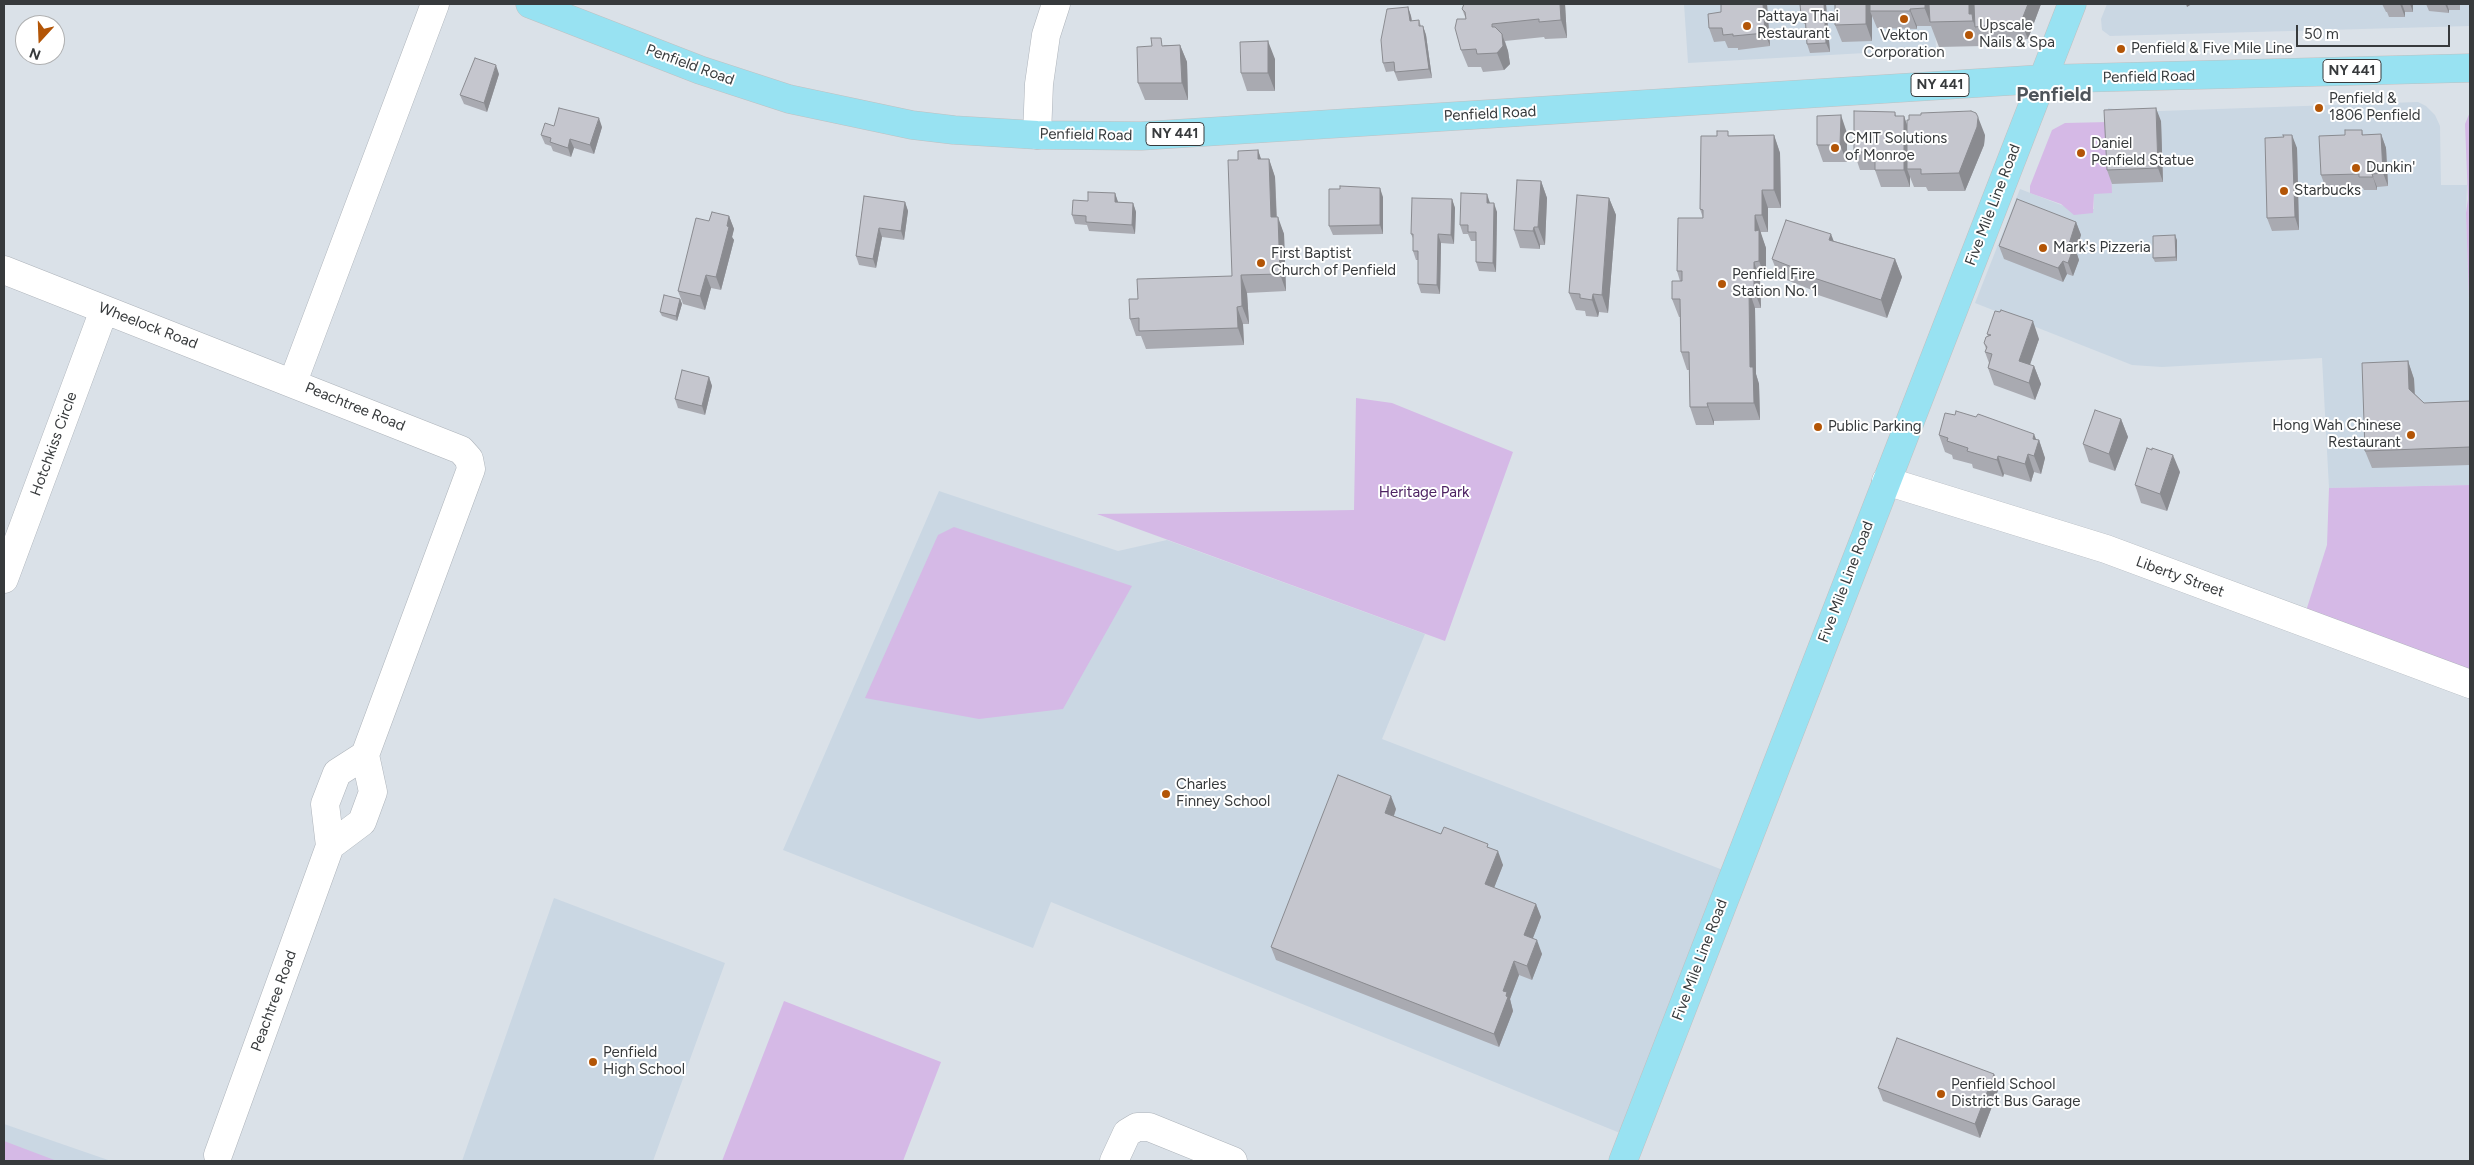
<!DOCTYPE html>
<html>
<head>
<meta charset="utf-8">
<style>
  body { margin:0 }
  #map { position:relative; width:2474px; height:1165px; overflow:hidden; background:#dae1e8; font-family:Figtree,sans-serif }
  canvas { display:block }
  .frame { position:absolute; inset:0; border:5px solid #373a3c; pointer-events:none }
  .north { position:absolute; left:15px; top:15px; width:50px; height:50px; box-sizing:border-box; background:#fff; border:1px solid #afb0b1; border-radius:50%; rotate:200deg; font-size:14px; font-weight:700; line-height:20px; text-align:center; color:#373a3c }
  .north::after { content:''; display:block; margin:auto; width:18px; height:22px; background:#b35506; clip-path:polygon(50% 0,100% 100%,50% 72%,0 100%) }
  .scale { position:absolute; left:2296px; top:25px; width:154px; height:22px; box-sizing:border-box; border:2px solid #373a3c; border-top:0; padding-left:6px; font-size:15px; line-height:18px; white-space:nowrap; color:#373a3c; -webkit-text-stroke:4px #fff; paint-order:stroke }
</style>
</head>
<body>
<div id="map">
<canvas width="2474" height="1165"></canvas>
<div class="frame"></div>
<div class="north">N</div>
<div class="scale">50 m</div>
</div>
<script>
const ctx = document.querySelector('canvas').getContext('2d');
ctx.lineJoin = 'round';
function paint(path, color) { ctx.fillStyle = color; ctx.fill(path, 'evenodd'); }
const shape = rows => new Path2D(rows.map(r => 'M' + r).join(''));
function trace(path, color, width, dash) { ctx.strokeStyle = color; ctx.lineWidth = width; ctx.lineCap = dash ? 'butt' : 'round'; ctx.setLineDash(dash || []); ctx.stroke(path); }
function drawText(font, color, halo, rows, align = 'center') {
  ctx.font = font + ' Figtree,sans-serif'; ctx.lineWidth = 4; ctx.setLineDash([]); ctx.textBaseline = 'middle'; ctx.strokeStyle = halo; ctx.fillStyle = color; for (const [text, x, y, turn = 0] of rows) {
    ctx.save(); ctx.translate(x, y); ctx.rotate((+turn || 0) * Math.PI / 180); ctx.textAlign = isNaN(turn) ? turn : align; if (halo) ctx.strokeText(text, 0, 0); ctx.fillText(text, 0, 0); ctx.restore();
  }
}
const built = shape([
  [1684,4,1934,4,1936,49,1688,63],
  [2107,4,2470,4,2470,26,2110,36,2102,30,2101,19],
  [2418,102,2426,106,2435,115,2440,126,2441,185,2467,185,2466,213,2470,328,2470,485,2329,488,2322,358,2162,367,2132,365,1975,303,2020,189,2069,208,2094,209,2094,194,2109,122,2108,108,2132,112],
  [939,491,1118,551,1167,540,1425,634,1382,739,1723,870,1620,1133,1051,902,1033,948,783,850],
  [554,898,725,963,653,1161,462,1161],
  [4,1124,111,1161,4,1161]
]);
const green = shape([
  [2470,112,2470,328,2466,213,2468,199,2465,124],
  [2109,122,2112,193,2094,194,2093,213,2074,215,2061,204,2030,193,2030,186,2052,130,2065,123],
  [1356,398,1392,403,1513,452,1445,641,1097,514,1354,510],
  [2470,485,2470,675,2306,611,2327,545,2329,488],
  [954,527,1132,586,1063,709,979,719,865,698,938,535],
  [784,1001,941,1062,903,1161,722,1161],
  [4,1141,57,1161,4,1161]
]);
const minor = shape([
  [1037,135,1039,84,1046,35,1056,4],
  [4,270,461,450,469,459,471,469,365,755,337,773,325,804,330,846,218,1155],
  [293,382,435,4],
  [1886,481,2106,549,2470,684],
  [4,579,104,310],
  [330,846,362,822,373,792,365,755],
  [1114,1161,1127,1133,1137,1127,1149,1127,1233,1161]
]);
const major = shape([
  [530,4,700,70,789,99,912,125,954,130,1037,135,1141,136,2042,79,2470,68],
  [1623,1161,2072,4]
]);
const wall = shape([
  [1464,4,1565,4,1567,38,1545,39,1544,37,1505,41,1508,51,1510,64,1504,70,1483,72,1481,67,1468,67,1461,50,1466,19,1462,9],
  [1721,4,1767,4,1770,46,1738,50,1738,48,1728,48,1725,41,1714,42,1709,28,1721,12],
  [1826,4,1830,52,1810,53,1807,44,1805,24,1804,24,1801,15],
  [1835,4,1929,4,1930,16,1929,4,2041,4,2028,39,1982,44,1982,46,1939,47,1931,26,1917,26,1917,29,1877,28,1872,16,1872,41,1842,42,1835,25],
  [2382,4,2413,4,2413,12,2405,12,2405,17,2389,17,2387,12,2386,12],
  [2426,4,2460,4,2460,10,2449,10,2449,13,2429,11],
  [1408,7,1411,16,1412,21,1419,20,1421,26,1423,26,1426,35,1432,78,1398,81,1394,71,1386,72,1383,63],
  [1164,45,1180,45,1187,62,1188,100,1145,100,1138,83],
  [1275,59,1275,91,1247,91,1241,73],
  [499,74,487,112,464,104,460,95],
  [1895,112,1896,116,1904,116,1907,125,1985,135,1984,145,1965,191,1928,191,1926,187,1914,187,1910,177,1910,187,1881,187,1875,170,1860,170,1854,152],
  [2161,121,2163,182,2112,184,2107,170],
  [554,126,602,127,594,154,574,148,571,157,553,151,551,146,545,144,541,135],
  [2362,130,2363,135,2381,134,2386,148,2388,186,2377,187,2377,190,2364,190,2363,188,2326,189,2321,175,2345,135],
  [1847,133,1847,162,1823,162,1817,145],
  [1774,135,1780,153,1781,208,1768,208,1768,232,1761,232,1761,235,1766,248,1766,279,1760,279,1761,308,1755,308,1756,374,1759,384,1760,420,1714,421,1714,425,1696,425,1690,407,1689,370,1687,370,1681,352,1680,317,1679,317,1672,299,1680,281,1677,271,1703,218,1700,209,1717,136],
  [2284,137,2297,148,2299,230,2272,231,2267,218],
  [1258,150,1261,159,1269,159,1275,177,1277,217,1284,234,1286,291,1247,293,1249,324,1243,324,1244,345,1146,349,1141,336,1136,336,1130,319,1138,299,1232,276],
  [1541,181,1547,198,1545,245,1540,245,1540,249,1520,248,1514,230],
  [1115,193,1118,202,1133,203,1136,212,1135,234,1089,231,1087,225,1075,224,1072,215,1088,201],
  [864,196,905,202,908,211,904,240,882,237,876,268,859,265,856,256],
  [1383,197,1383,234,1333,235,1329,226],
  [1609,198,1616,215,1608,313,1599,312,1598,317,1586,316,1585,311,1576,310,1569,293],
  [1452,199,1455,208,1454,244,1441,243,1440,294,1421,293,1418,284,1418,260,1416,260,1413,251,1413,238,1411,234],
  [1490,203,1497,212,1496,272,1479,271,1476,262,1476,241,1471,241,1468,234,1463,234,1460,225],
  [729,216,734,229,732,237,734,240,721,290,711,288,705,310,683,304,678,291,709,221],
  [2076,222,2081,235,2076,251,2079,260,2073,276,2067,274,2063,282,2004,259,1999,246],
  [2177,240,2177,261,2155,262,2153,258],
  [1834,241,1895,259,1902,277,1887,318,1818,295,1817,292,1779,277,1772,259],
  [680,299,682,304,677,321,662,316,660,312],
  [1987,334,2039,339,2030,365,2034,366,2041,384,2035,400,1994,385,1988,368,1989,363,1985,352,1986,349,1984,343,1988,336],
  [2408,361,2414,379,2415,394,2424,403,2470,401,2470,465,2372,468,2365,451],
  [709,377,712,386,705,415,678,408,675,399],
  [2121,419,2128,437,2115,471,2089,462,2083,444],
  [1939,435,2036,440,2039,440,2045,458,2041,474,2034,472,2031,482,2004,474,2003,477,1973,468,1972,464,1953,459,1952,455,1945,452],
  [2180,472,2167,511,2141,503,2135,485],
  [1396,809,1394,816,1441,834,1490,848,1503,865,1494,888,1536,904,1541,917,1533,938,1542,954,1532,980,1519,975,1510,999,1513,1011,1499,1047,1276,960,1271,947],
  [1994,1074,1999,1088,1980,1138,1883,1101,1878,1088]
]);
const shadedWall = shape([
  [1560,4,1565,4,1567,38,1561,20],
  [1763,4,1767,4,1770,46,1765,33],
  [1824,4,1826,4,1830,52,1826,43],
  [1866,4,1872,4,1870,11,1872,16,1872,41,1866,24],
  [1923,4,1929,4,1929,14,1931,20,1930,22],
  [1969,4,1977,4,1975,27,1982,46,1973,21,1969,14],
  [2028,4,2041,4,2028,39,2021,22],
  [2186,4,2192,4,2187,7],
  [2400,4,2402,4,2405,12,2405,17],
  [2410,4,2413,4,2413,12],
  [2445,4,2447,4,2449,10,2449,13],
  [1408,7,1411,16,1413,30,1410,21],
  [1910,9,1917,26,1917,29,1910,11],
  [1423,26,1426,35,1432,78,1429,69],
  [1502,34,1508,51,1510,64,1504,70,1497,53],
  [1268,41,1275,59,1275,91,1268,73],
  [1180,45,1187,62,1188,100,1182,83],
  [496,65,499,74,487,112,484,103],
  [2156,108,2161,121,2163,182,2158,168],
  [1841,115,1847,133,1847,162,1840,145],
  [1904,116,1910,134,1907,169,1910,177,1910,187,1904,170],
  [1978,117,1985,135,1984,145,1965,191,1959,173],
  [599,118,602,127,594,154,590,145],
  [2381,134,2386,148,2388,186,2383,173],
  [1774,135,1780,153,1781,208,1774,190],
  [2292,135,2297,148,2299,230,2295,217],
  [570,139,574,148,571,157,568,148],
  [1258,150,1264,168,1258,159],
  [1269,159,1275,177,1277,234,1271,217],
  [2372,174,2377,187,2377,190,2373,177],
  [1541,181,1547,198,1545,245,1538,227],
  [1380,188,1383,197,1383,234,1380,225],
  [1762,190,1768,208,1768,232,1762,215],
  [1115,193,1118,202,1115,202],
  [1487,194,1490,203,1487,203],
  [1609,198,1616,215,1608,313,1602,295],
  [1452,199,1455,208,1454,244,1451,235],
  [905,202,908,211,904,240,901,231],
  [1133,203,1136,212,1135,234,1132,225],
  [1494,203,1497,212,1496,272,1493,263],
  [1755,215,1766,248,1766,279,1759,261,1755,231],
  [729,216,734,229,732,237,734,240,721,290,716,277],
  [1278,217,1284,234,1286,291,1280,274],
  [2076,222,2081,235,2076,251,2079,260,2073,276,2068,263,2069,244],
  [1534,227,1540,245,1540,249,1533,231],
  [879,228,882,237,876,268,873,259],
  [1438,234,1441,243,1440,294,1437,285],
  [1831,234,1838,252,1829,240],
  [2175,235,2177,240,2177,261,2176,257],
  [1895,259,1902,277,1887,318,1881,300],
  [2063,261,2067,274,2063,282,2058,268],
  [1754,262,1760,279,1761,308,1754,290],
  [706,275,711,288,705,310,700,296],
  [1241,275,1247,293,1249,324,1242,306],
  [1749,290,1755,308,1756,374,1759,384,1760,420,1754,403,1750,367],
  [1593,294,1599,312,1598,317,1592,300],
  [680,299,682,304,677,321,676,316],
  [1237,307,1243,324,1244,345,1238,328],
  [2033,321,2039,339,2025,378,2019,361],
  [2408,361,2414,379,2415,407,2409,389],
  [2034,366,2041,384,2035,400,2029,383],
  [709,377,712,386,705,415,702,406],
  [1707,403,1714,421,1714,425,1708,407],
  [2121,419,2128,437,2115,471,2109,454],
  [2034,434,2038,444,2039,440,2045,458,2041,474,2034,456,2033,439],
  [2028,454,2034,472,2031,482,2025,464],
  [2173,455,2180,472,2167,511,2160,494],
  [1998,456,2004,474,2003,477,1997,460],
  [1391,796,1396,809,1390,826,1385,813],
  [1498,851,1503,865,1490,898,1485,884],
  [1536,904,1541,917,1529,948,1524,935],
  [1537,940,1542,954,1532,980,1527,966],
  [1514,961,1519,975,1510,999,1513,1011,1499,1047,1494,1034,1503,991],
  [1994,1074,1999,1088,1980,1138,1975,1124]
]);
const building = shape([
  [1464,4,1560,4,1561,20,1539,22,1539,19,1492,24,1492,27,1495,27,1502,34,1503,46,1497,53,1477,54,1476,49,1461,50,1455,28,1457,19,1466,19,1465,12,1462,9,1464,4],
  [1721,4,1763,4,1765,33,1733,36,1733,34,1723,35,1722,28,1709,28,1708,14,1721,12,1721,4],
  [1800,4,1824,4,1826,43,1807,44,1805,15,1801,15,1800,4],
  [1835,4,1866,4,1866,24,1835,25,1835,4],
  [1870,4,1925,4,1925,8,1910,9,1910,11,1870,11,1870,4],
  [1929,4,1969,4,1969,14,1972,14,1973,21,1930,22,1929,4],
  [1974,4,2028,4,2021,22,1975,27,1974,4],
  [1408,7,1410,21,1419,20,1419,26,1423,26,1429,69,1395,72,1394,62,1383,63,1381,40,1387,9,1408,7],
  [1151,38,1161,38,1162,46,1180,45,1182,83,1138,83,1137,47,1152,46,1151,38],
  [1268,41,1268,73,1241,73,1240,42,1268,41],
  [475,58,496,65,484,103,460,95,475,58],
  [559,108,599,118,590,145,570,139,568,148,550,142,551,138,541,135,545,123,554,126,559,108],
  [2156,108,2158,168,2107,170,2104,110,2156,108],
  [1854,111,1895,112,1895,116,1904,116,1904,170,1875,170,1875,152,1854,152,1854,111],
  [1971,111,1976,113,1978,117,1977,127,1959,173,1921,174,1921,169,1907,169,1907,120,1909,120,1909,115,1921,115,1921,113,1971,111],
  [1841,115,1840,145,1817,145,1817,116,1841,115],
  [2345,130,2362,130,2362,135,2381,134,2383,173,2372,174,2373,177,2359,177,2359,174,2321,175,2319,136,2345,135,2345,130],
  [1717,131,1728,131,1728,136,1774,135,1774,190,1762,190,1762,215,1755,215,1755,231,1759,230,1759,261,1754,262,1754,290,1749,290,1750,367,1753,367,1754,403,1707,403,1708,407,1690,407,1689,352,1681,352,1680,299,1672,299,1672,281,1682,281,1682,271,1677,271,1678,218,1703,218,1703,210,1700,209,1701,136,1717,136,1717,131],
  [2283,135,2292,135,2295,217,2267,218,2265,138,2284,137,2283,135],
  [1258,150,1258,159,1269,159,1271,217,1278,217,1280,274,1241,275,1242,306,1237,307,1238,328,1139,331,1139,318,1130,319,1129,299,1138,299,1137,279,1232,276,1228,160,1238,160,1238,151,1258,150],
  [1517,180,1541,181,1538,227,1534,227,1533,231,1514,230,1517,180],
  [1340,186,1380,188,1380,225,1329,226,1329,189,1340,189,1340,186],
  [1088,192,1115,193,1115,202,1133,203,1132,225,1086,222,1086,216,1072,215,1073,200,1088,201,1088,192],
  [1461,193,1487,194,1487,203,1494,203,1493,263,1476,262,1476,232,1468,232,1468,225,1460,225,1461,193],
  [1577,195,1609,198,1602,295,1593,294,1592,300,1580,298,1580,294,1569,293,1577,195],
  [864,196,905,202,901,231,879,228,873,259,856,256,864,196],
  [1412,198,1452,199,1451,235,1438,234,1437,285,1418,284,1418,251,1413,251,1413,234,1411,234,1412,198],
  [2017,199,2076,222,2069,244,2074,246,2068,263,2063,261,2058,268,1999,246,2017,199],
  [712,212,729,216,727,226,729,227,716,277,706,275,700,296,678,291,696,218,709,221,712,212],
  [1786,220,1831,234,1829,240,1895,259,1881,300,1811,277,1812,275,1772,259,1786,220],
  [2175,235,2176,257,2153,258,2153,236,2175,235],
  [664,295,680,299,676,316,660,312,664,295],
  [2001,310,2033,321,2019,361,2034,366,2029,383,1988,368,1992,354,1985,352,1987,347,1984,343,1986,337,1991,335,1987,334,1995,311,2000,312,2001,310],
  [2408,361,2409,389,2424,403,2470,401,2470,447,2365,451,2362,363,2408,361],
  [682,370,709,377,702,406,675,399,682,370],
  [2095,410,2121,419,2109,454,2083,444,2095,410],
  [1956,411,1976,417,1978,414,2034,434,2033,439,2039,440,2034,456,2028,454,2025,464,1998,456,1997,460,1967,451,1968,448,1947,441,1948,438,1939,435,1945,413,1955,415,1956,411],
  [2147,448,2152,450,2152,448,2173,455,2160,494,2135,485,2147,448],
  [1338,775,1391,796,1385,813,1441,834,1444,827,1488,844,1487,847,1498,851,1485,884,1536,904,1524,935,1537,940,1527,966,1514,961,1503,991,1507,992,1506,996,1508,997,1494,1034,1271,947,1338,775],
  [1897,1038,1994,1074,1975,1124,1878,1088,1897,1038]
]);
const markers = [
  [1904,19,5,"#b35506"],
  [1747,26,5,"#b35506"],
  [1969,35,5,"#b35506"],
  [2121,49,5,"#b35506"],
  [2319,108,5,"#b35506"],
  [1835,148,5,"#b35506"],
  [2081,153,5,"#b35506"],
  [2356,168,5,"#b35506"],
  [2284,191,5,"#b35506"],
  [2043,248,5,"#b35506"],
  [1261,263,5,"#b35506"],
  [1722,284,5,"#b35506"],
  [1818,427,5,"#b35506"],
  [2411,435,5,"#b35506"],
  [1166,794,5,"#b35506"],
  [593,1062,5,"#b35506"],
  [1941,1094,5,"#b35506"]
];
const shields = [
  [2352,71,58],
  [1940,85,58],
  [1175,134,58]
];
const shieldNames = [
  ["NY 441",2352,71],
  ["NY 441",1940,85],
  ["NY 441",1175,134]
];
const poiNames = [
  ["Pattaya Thai",1757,17],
  ["Restaurant",1757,34],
  ["Upscale",1979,26],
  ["Nails & Spa",1979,43],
  ["Vekton",1904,36,"center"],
  ["Corporation",1904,53,"center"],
  ["Penfield & Five Mile Line",2131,49],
  ["Penfield &",2329,99],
  ["1806 Penfield",2329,116],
  ["CMIT Solutions",1845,139],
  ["of Monroe",1845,156],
  ["Daniel",2091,144],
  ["Penfield Statue",2091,161],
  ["Dunkin'",2366,168],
  ["Starbucks",2294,191],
  ["Mark's Pizzeria",2053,248],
  ["First Baptist",1271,254],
  ["Church of Penfield",1271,271],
  ["Penfield Fire",1732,275],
  ["Station No. 1",1732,292],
  ["Hong Wah Chinese",2401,426,"right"],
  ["Restaurant",2401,443,"right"],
  ["Public Parking",1828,427],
  ["Charles",1176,785],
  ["Finney School",1176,802],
  ["Penfield",603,1053],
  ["High School",603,1070],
  ["Penfield School",1951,1085],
  ["District Bus Garage",1951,1102]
];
const streetNames = [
  ["Penfield Road",690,65,20],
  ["Penfield Road",2149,77,-1],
  ["Penfield Road",1490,114,-3],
  ["Penfield Road",1086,135,1],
  ["Five Mile Line Road",1993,205,-69],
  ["Wheelock Road",148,326,21],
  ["Peachtree Road",355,407,22],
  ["Hotchkiss Circle",54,444,-70],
  ["Liberty Street",2180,577,20],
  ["Five Mile Line Road",1846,582,-69],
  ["Five Mile Line Road",1700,960,-69],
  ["Peachtree Road",274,1001,-70]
];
const parkNames = [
  ["Heritage Park",1424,493]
];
const districtNames = [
  ["Penfield",2054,95]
];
paint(built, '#cad7e3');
paint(green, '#d5b9e6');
trace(minor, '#adb3ba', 29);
trace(major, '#bfc0c1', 29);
trace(minor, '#fff', 28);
trace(major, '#98e2f2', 28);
paint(wall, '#a9aab1');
paint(shadedWall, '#8a8b90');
paint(building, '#c5c6ce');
trace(building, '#8a8b90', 1);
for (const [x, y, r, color] of markers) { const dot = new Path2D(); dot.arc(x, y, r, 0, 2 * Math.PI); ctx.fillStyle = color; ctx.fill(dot); trace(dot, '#fff', 2); }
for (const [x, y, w] of shields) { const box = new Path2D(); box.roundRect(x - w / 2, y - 11.5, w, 23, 4); ctx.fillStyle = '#fff'; ctx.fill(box); trace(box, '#373a3c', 1); }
drawText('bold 14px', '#373a3c', null, shieldNames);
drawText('15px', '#373a3c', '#fff', poiNames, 'left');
drawText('15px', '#373a3c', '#fff', streetNames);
drawText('15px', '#4d2262', '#fff', parkNames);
drawText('bold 20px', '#4f555b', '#fff', districtNames);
</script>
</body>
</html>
